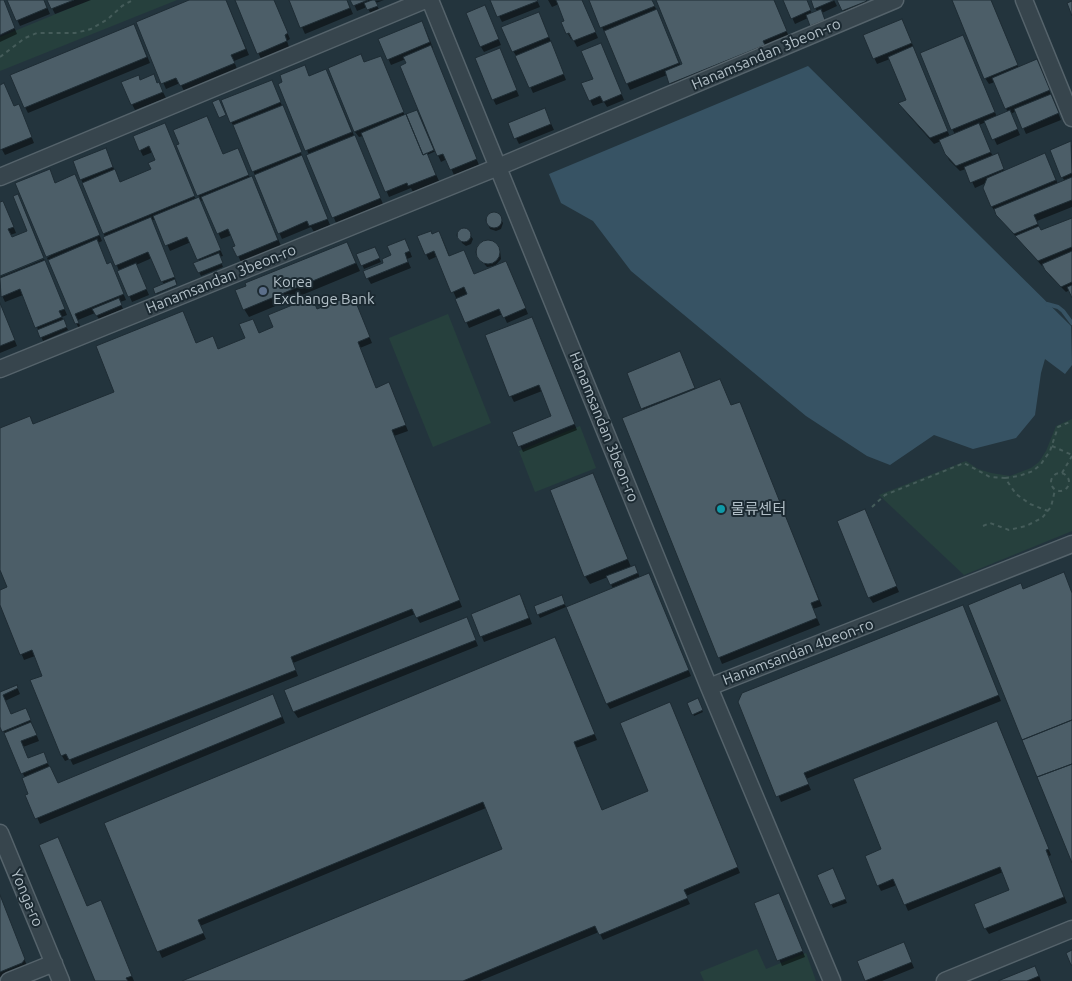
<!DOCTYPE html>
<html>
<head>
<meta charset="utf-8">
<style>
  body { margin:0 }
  canvas { display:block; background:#23343d }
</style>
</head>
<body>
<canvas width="1072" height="981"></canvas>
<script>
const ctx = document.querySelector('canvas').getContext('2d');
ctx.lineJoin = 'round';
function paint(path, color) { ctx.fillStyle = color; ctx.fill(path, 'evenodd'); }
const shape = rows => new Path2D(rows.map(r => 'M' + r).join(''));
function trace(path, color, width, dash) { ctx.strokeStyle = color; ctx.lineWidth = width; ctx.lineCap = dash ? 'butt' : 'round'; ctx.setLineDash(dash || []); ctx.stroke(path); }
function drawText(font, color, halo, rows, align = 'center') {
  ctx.font = font + ' Ubuntu,"Noto Sans KR",sans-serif'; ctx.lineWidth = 4; ctx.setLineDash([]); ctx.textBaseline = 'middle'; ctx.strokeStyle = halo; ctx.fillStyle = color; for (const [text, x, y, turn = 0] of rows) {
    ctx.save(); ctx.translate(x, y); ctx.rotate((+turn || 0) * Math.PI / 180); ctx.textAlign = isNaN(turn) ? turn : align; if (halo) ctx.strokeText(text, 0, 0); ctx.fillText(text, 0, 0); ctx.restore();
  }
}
const green = shape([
  [90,0,177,0,0,71,0,37],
  [448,314,491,423,433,447,389,338],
  [1072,419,1072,531,964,575,879,495,966,461,978,469,991,473,1010,476,1031,468,1039,462,1046,451,1056,426],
  [580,426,596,468,535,492,519,451],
  [757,949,766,969,806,953,816,981,704,981,700,972]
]);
const water = shape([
  [808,66,1071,326,1072,365,1065,374,1045,359,1041,373,1035,415,1016,438,973,449,934,435,890,465,867,456,806,416,631,271,593,221,561,203,549,174]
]);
const shadow = shape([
  [0,0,3,0,17,34,0,42],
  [8,0,44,0,50,14,20,26],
  [48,0,91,0,55,14],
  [193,0,226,0,249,55,234,61,237,69,184,91,180,83,166,89,137,23],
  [236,0,274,0,290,39,287,41,289,47,261,59],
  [290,0,347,0,353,14,305,34],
  [352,0,372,0,372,1,384,0,376,3,380,12,372,16,367,7,357,11],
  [491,0,537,0,540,7,502,22],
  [548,0,582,0,598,38,577,47,573,39,571,39,568,34,563,22,566,21,559,4,552,7],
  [590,0,652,0,681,66,684,65,657,0,774,0,789,37,674,89,667,75,630,90],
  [784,0,807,0,812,14,817,12,812,0,834,0,837,6,822,13,828,26,815,31,808,18,795,24],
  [838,0,866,0,869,7,846,17],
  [953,0,991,0,1019,68,1040,67,1061,120,1026,134,1016,111,1011,114,1020,135,997,145,986,122,979,125,993,157,1000,161,1005,172,1048,160,1058,184,1065,181,1062,177,1070,143,1072,146,1072,207,1037,221,1041,232,1072,219,1072,295,1070,290,1066,292,1050,276,1044,265,1042,266,1001,220,992,207,984,188,986,183,975,188,966,169,960,171,949,160,941,141,934,144,903,109,907,100,890,59,877,64,864,36,905,26,950,137,955,134,952,129,963,36,997,117,1008,113,995,82,989,84,985,78],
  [485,6,501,45,484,52,481,47],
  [542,19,566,80,533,93,517,57,513,51],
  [425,28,433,48,431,49,479,165,454,175,447,159,441,162,436,151,427,155,439,181,413,192,411,188,389,197,363,136,359,137,355,132,329,69,365,64,384,63,405,116,417,111,420,116,421,115,406,59,391,65,380,40],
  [137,31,150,63,28,113,25,107],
  [500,50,519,96,496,105,493,99],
  [604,50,624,100,607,107,604,102,593,106,590,100],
  [304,66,310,77,329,76,383,204,336,223,307,150],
  [140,81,159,84,166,98,135,110,132,104],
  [272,81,330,225,314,232,311,227,282,239,235,128,231,122],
  [0,86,14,107,21,111,34,143,5,155,0,146],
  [547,115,554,130,519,144,509,124],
  [207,117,223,155,241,155,250,178,255,183,281,246,241,262,234,247,237,246,232,235,221,239,204,200,200,201,223,256,219,257,223,267,201,276,195,264,200,262,191,242,170,251,156,219,151,221,177,283,175,283,176,286,157,294,155,289,164,285,152,258,136,265,149,295,132,302,74,162,108,155,120,183,153,170,157,161,153,152,143,156,140,150,168,131,196,200,200,198,198,195],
  [52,176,55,184,78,182,102,241,98,243,107,265,114,270,126,300,120,302,123,309,99,319,95,313,78,320,81,329,79,329,47,258,50,256],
  [21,201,44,257,0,274,0,203,6,208,16,233,10,235,12,238,29,232],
  [494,213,497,214,503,223,501,229,496,231,490,229,487,222,488,216],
  [465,229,473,239,471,244,466,246,462,243,459,236,460,231],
  [432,235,442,238,450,257,474,275,509,268,528,314,507,323,503,314,469,328,438,256,429,260,426,254],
  [491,241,500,251,501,259,495,266,487,267,478,257,477,248,483,242],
  [347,243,360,271,249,317,244,309],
  [408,246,412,257,407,259,411,268,371,284,364,272,385,263],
  [376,252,381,262,364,269,358,255],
  [44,259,67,315,62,317,68,330,43,341,23,295,5,302,0,291,0,277],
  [353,297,372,343,360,348,376,389,392,390,408,431,394,436,462,607,420,623,415,614,293,663,298,676,73,765,70,759,65,761,62,756,44,676,35,656,24,660,0,601,0,591,8,588,0,567,0,429,30,417,34,425,116,392,196,344,218,350,246,339,253,320,259,334,275,328,312,299,318,311],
  [0,304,17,346,0,353],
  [532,318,577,430,523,452,514,432,553,417,542,391,514,402,511,396],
  [680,353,696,390,720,380,732,407,741,408,822,606,813,609,820,625,722,664,623,419,644,411,642,408],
  [593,475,631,567,637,570,640,578,651,580,691,676,610,709,607,704,613,589,608,577,590,584,585,576],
  [865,511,899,592,873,603,869,597],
  [563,600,566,607,540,618,538,614],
  [523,601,532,624,484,642,472,614],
  [963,607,1001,701,806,779,811,790,781,802,740,702],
  [469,624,478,646,298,718,294,712,286,690],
  [557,644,597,740,576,748,602,811,650,791,673,709,740,873,686,896,690,904,603,940,599,932,480,981,185,981,504,849,486,808,200,926,206,939,162,958,105,824],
  [17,687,20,694,5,701,11,716,26,709,39,741,23,747,28,759,43,753,58,785,276,701,285,723,40,824,27,796,30,795,25,778,0,724,0,694],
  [697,700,703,712,694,716,689,703],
  [1000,728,1051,855,1048,857,1067,903,989,934,985,928,1011,890,1003,872,908,911,897,885,881,891,878,885,883,850],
  [835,873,847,903,833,908,819,875],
  [779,894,805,957,782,966,756,904],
  [0,895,27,966,25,969,0,979],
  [87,907,103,907,134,981,96,981],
  [904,943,914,968,882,981,866,981,858,961],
  [1038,973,1041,981,1001,981]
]);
const stream = shape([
  [1047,304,1058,307,1063,311,1072,323]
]);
const building = shape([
  [0,0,4,0,15,28,0,35,0,0],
  [7,0,44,0,47,8,16,21,7,0],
  [47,0,74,0,51,9,47,0],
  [189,0,226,0,246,49,231,55,235,63,180,86,176,78,161,84,136,22,189,0],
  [235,0,274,0,288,33,285,35,287,41,257,54,235,0],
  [289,0,347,0,350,8,300,28,289,0],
  [350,0,368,0,353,6,350,0],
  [372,0,375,0,378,6,367,10,364,3,372,0],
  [490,0,537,0,538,1,497,17,490,0],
  [556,0,582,0,596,32,573,41,569,33,566,34,561,22,564,21,556,0],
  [589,0,652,0,655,6,600,28,589,0],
  [656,0,774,0,787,31,763,41,765,45,669,84,665,71,682,64,656,0],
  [783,0,807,0,811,10,791,19,783,0],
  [811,0,835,0,814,9,811,0],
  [837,0,866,0,867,1,842,11,837,0],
  [952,0,991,0,1018,65,984,79,952,0],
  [1072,1,1072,16,1067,3,1072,1],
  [485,5,499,39,480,47,466,13,485,5],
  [657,9,679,63,626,84,604,31,657,9],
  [821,9,825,20,810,26,806,15,821,9],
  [539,12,549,37,512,52,501,27,539,12],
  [902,19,912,43,873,59,863,35,902,19],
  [422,21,430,42,387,60,378,39,422,21],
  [134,24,147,57,24,108,10,75,134,24],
  [963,35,995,112,951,130,920,53,963,35],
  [551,41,564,74,529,88,515,56,551,41],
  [601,43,622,94,603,102,600,96,589,101,581,83,593,79,581,51,601,43],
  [431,45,477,159,450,170,443,154,437,156,400,66,406,63,403,57,431,45],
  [913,46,948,131,930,138,898,103,906,100,888,57,913,46],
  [500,48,517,90,492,100,475,58,500,48],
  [361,54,364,62,381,56,404,112,354,132,328,68,361,54],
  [1037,59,1050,90,1005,109,992,78,1037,59],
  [305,65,309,76,326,69,352,132,305,151,278,84,282,82,280,75,305,65],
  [154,74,157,83,159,82,163,92,131,105,121,82,139,75,140,80,154,74],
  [272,80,281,102,230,123,221,100,272,80],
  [4,83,14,106,19,104,32,137,0,150,0,85,4,83],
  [1051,94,1059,113,1022,129,1014,109,1051,94],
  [219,99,226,115,219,118,212,102,219,99],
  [283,105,302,152,252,172,233,125,283,105],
  [545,108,551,124,514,139,508,123,545,108],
  [417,110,434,150,423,155,406,114,417,110],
  [1010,110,1018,129,992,140,984,121,1010,110],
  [406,114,423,155,427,153,436,175,408,186,407,183,385,192,361,133,406,114],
  [207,116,223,154,238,148,249,175,197,196,176,145,179,144,173,130,207,116],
  [165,123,195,196,103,234,82,183,115,169,120,182,151,169,148,163,155,160,149,146,139,151,133,136,165,123],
  [979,123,991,152,956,166,945,154,939,140,979,123],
  [355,135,381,198,332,218,306,155,355,135],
  [1071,141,1072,173,1061,178,1050,150,1071,141],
  [106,148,113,167,80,180,73,161,106,148],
  [998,153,1004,169,970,183,964,167,998,153],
  [1045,153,1056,180,991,207,983,188,987,178,1045,153],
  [302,155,328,219,309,226,307,221,278,234,254,175,302,155],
  [50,169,55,183,75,174,100,235,46,257,15,183,50,169],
  [252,176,278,240,237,257,232,247,235,246,228,229,217,234,201,197,252,176],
  [1072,177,1072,200,1034,215,1038,224,1014,234,996,215,994,209,1072,177],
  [18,194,44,258,0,276,0,202,3,201,14,227,8,229,12,237,27,231,13,196,18,194],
  [199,197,221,250,197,260,187,237,165,246,153,216,199,197],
  '486 220a8 8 0 1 1 16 0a8 8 0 1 1-16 0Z',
  [151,217,175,277,161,282,148,252,115,266,103,237,151,217],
  [1072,218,1072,247,1038,261,1015,236,1039,226,1041,230,1072,218],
  '457 235a7 7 0 1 1 14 0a7 7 0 1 1-14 0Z',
  [431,231,432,234,439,231,449,256,464,250,474,274,506,261,526,308,503,318,499,309,465,323,455,299,467,294,464,287,451,293,434,251,425,255,417,236,431,231],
  [97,239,107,264,111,262,124,294,75,314,79,323,75,324,48,260,97,239],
  [405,239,410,251,405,253,408,262,366,279,363,271,383,263,382,259,391,255,387,246,405,239],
  '476 252a12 12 0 1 1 24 0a12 12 0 1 1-24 0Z',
  [347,242,356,263,243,310,235,290,246,286,245,283,347,242],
  [375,247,380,258,361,266,356,254,375,247],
  [1072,251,1072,282,1061,287,1045,270,1042,264,1072,251],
  [219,253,223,263,198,273,193,263,219,253],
  [45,260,65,309,59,311,62,317,35,328,20,289,1,297,0,278,45,260],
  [136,263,147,289,128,297,117,271,136,263],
  [175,279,177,285,155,294,153,288,175,279],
  [1072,285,1072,298,1067,287,1072,285],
  [353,295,370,337,358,342,376,388,389,382,406,425,392,430,460,600,416,618,412,609,291,657,296,670,69,760,66,754,61,756,30,680,42,676,32,650,20,655,0,605,0,590,7,587,0,570,0,428,30,416,33,424,114,392,96,346,183,311,196,343,213,336,218,349,245,338,239,324,253,319,259,333,273,327,268,315,312,297,317,309,353,295],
  [119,298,122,305,96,316,92,309,119,298],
  [0,303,15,340,0,346,0,303],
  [532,317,575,424,518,447,512,432,551,416,539,385,509,397,485,335,532,317],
  [64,319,67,327,40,338,37,330,64,319],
  [680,351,695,388,641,409,627,373,680,351],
  [720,379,731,405,740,402,819,600,811,603,817,618,718,658,622,418,720,379],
  [593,473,628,559,584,577,550,490,593,473],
  [865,509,897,586,868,598,837,521,865,509],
  [635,565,638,573,610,585,606,576,635,565],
  [1064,572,1072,593,1072,720,1022,740,968,605,1021,583,1023,589,1064,572],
  [649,573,689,670,606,704,566,607,649,573],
  [520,594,529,618,480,637,471,614,520,594],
  [562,595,565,604,537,615,534,606,562,595],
  [963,605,999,695,804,773,809,784,776,797,738,702,742,693,963,605],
  [467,617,476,640,293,712,284,690,467,617],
  [555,637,595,734,574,742,602,810,648,791,620,723,670,702,738,867,684,890,688,898,599,935,595,926,463,981,182,981,502,849,483,802,198,920,204,933,157,952,104,823,555,637],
  [17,685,18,688,3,695,11,714,26,708,31,720,2,732,0,727,0,692,17,685],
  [273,694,282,717,35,819,25,795,28,794,22,778,50,766,58,783,273,694],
  [698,698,703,710,692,715,687,703,698,698],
  [1072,720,1072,764,1037,777,1022,740,1072,720],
  [997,721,1049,849,1046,850,1064,897,984,929,974,904,1009,890,1000,867,904,905,893,879,877,886,865,856,881,849,853,779,997,721],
  [31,722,37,735,21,741,28,758,44,752,48,763,21,774,4,733,31,722],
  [1072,764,1072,863,1037,777,1072,764],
  [58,837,87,906,101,900,132,976,126,978,128,981,95,981,39,845,58,837],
  [833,868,846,899,830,905,817,875,833,868],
  [779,893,803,951,777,961,754,903,779,893],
  [0,895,25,959,22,963,0,972,0,895],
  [904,942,912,962,865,981,857,961,904,942],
  [1072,950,1072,965,1071,965,1066,953,1072,950],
  [1035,966,1039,976,1027,981,998,981,1035,966]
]);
const path = shape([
  [0,57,25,38,37,33,75,33,91,29,108,19,122,6,133,0],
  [1052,446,1072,455],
  '1051 482a9 9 0 1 1 18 0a9 9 0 1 1-18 0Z',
  [1062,473,1072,456],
  [1005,478,1019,476,1033,471,1041,464,1050,451,1058,427,1072,421],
  [872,507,885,495,964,463,990,477,1005,478,1016,494,1030,504,1048,511],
  [983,526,990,523,1009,530,1026,526,1042,518,1051,507,1055,490]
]);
const minor = shape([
  [430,0,709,687,832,981],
  [1024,0,1072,118],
  [0,177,425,0],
  [0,369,498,167,895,0],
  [709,687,1072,544],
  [0,833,61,981],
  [9,981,54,963],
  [945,981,1072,929]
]);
const markers = [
  [263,291,5,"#5c6f8a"],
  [721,509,5,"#0f9aa8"]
];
const streetNames = [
  ["Hanamsandan 3beon-ro",766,54,-23],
  ["Hanamsandan 3beon-ro",221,279,-22],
  ["Hanamsandan 3beon-ro",604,427,68],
  ["Hanamsandan 4beon-ro",798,652,-21],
  ["Yonga-ro",27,898,67]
];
const poiNames = [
  ["Korea",273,282],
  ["Exchange Bank",273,299],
  ["물류센터",731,509]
];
paint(green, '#26403d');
paint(water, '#375364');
paint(shadow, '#0007');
trace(stream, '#375364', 4);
paint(building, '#4c5e68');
trace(building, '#1e2c34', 1);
trace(minor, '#55636b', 19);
trace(path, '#455c5a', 2, [4, 4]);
trace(minor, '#37454d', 16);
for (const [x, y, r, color] of markers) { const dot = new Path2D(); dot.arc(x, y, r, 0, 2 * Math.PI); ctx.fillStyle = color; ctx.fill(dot); trace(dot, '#1c2a32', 2); }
drawText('15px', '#b3c0c8', '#1c2a32', streetNames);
drawText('15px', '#b3c0c8', '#1c2a32', poiNames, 'left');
</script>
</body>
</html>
